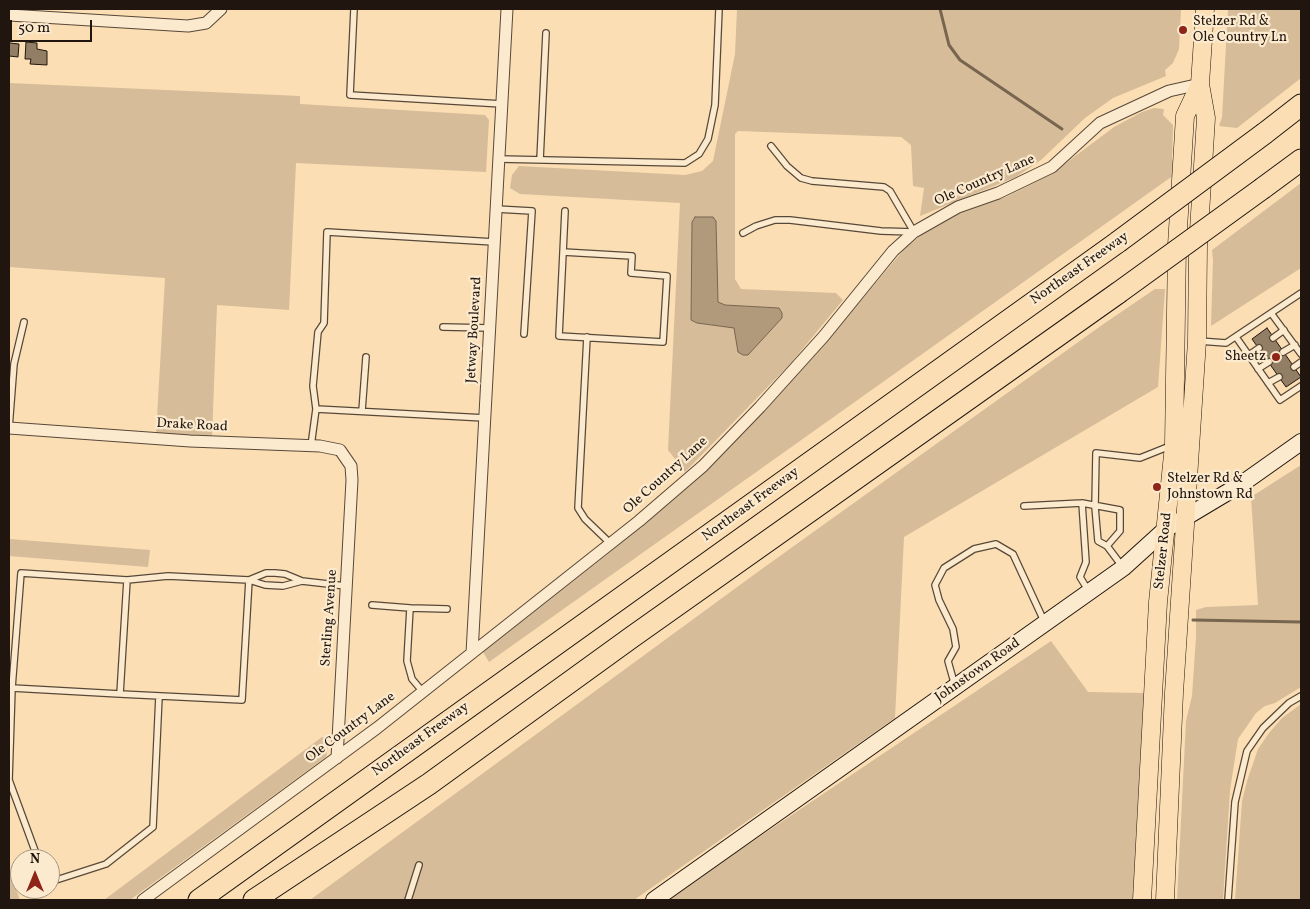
<!DOCTYPE html>
<html>
<head>
<meta charset="utf-8">
<style>
  body { margin:0 }
  #map { position:relative; width:1310px; height:909px; overflow:hidden; background:#fbdeb4; font-family:Vollkorn,serif }
  canvas { display:block }
  .frame { position:absolute; inset:0; border:10px solid #20160f; pointer-events:none }
  .north { position:absolute; left:10px; top:849px; width:50px; height:50px; box-sizing:border-box; background:#fceace; border:1px solid #a49582; border-radius:50%; rotate:0deg; font-size:14px; font-weight:700; line-height:20px; text-align:center; color:#20160f }
  .north::after { content:''; display:block; margin:auto; width:18px; height:22px; background:#8f2418; clip-path:polygon(50% 0,100% 100%,50% 72%,0 100%) }
  .scale { position:absolute; left:10px; top:20px; width:82px; height:22px; box-sizing:border-box; border:2px solid #20160f; border-top:0; padding-left:6px; font-size:15px; line-height:18px; white-space:nowrap; color:#20160f; -webkit-text-stroke:4px #fceace; paint-order:stroke }
</style>
</head>
<body>
<div id="map">
<canvas width="1310" height="909"></canvas>
<div class="frame"></div>
<div class="north">N</div>
<div class="scale">50 m</div>
</div>
<script>
const ctx = document.querySelector('canvas').getContext('2d');
ctx.lineJoin = 'round';
function paint(path, color) { ctx.fillStyle = color; ctx.fill(path, 'evenodd'); }
const shape = rows => new Path2D(rows.map(r => 'M' + r).join(''));
function trace(path, color, width, dash) { ctx.strokeStyle = color; ctx.lineWidth = width; ctx.lineCap = dash ? 'butt' : 'round'; ctx.setLineDash(dash || []); ctx.stroke(path); }
function drawText(font, color, halo, rows, align = 'center') {
  ctx.font = font + ' Vollkorn,serif'; ctx.lineWidth = 4.5; ctx.setLineDash([]); ctx.textBaseline = 'middle'; ctx.strokeStyle = halo; ctx.fillStyle = color; for (const [text, x, y, turn = 0] of rows) {
    ctx.save(); ctx.translate(x, y); ctx.rotate((+turn || 0) * Math.PI / 180); ctx.textAlign = isNaN(turn) ? turn : align; if (halo) ctx.strokeText(text, 0, 0); ctx.fillText(text, 0, 0); ctx.restore();
  }
}
const green = shape([
  [737,9,1181,9,1179,49,1173,63,1165,70,1166,76,1113,98,1085,118,1041,160,1016,177,920,216,924,188,913,186,911,145,901,137,738,131,735,134,735,279,741,289,836,293,843,300,791,363,685,472,668,450,680,203,520,194,510,188,512,175,519,166,685,175,702,171,713,161,735,54],
  [695,217,716,221,717,302,725,305,779,308,738,352,735,328,697,323,691,320,692,222],
  [1228,9,1301,9,1301,78,1237,128,1219,126,1222,117],
  [9,83,300,96,300,104,485,115,489,120,486,172,296,163,289,310,217,305,212,438,156,435,165,278,9,267],
  [1154,108,1164,109,1163,115,1173,125,1172,159,1174,164,1174,175,489,662,483,652,608,554,692,482,823,346,905,248,933,226,959,213,1006,197,1050,175,1114,127,1142,112],
  [1301,183,1301,268,1211,326,1213,260,1212,250],
  [1155,289,1165,289,1158,387,904,537,895,718,634,900,310,900,759,571,1102,325],
  [1301,465,1301,687,1275,703,1265,706,1256,713,1238,739,1230,790,1223,900,1177,900,1186,721,1192,696,1196,637,1196,610,1206,607,1258,605,1251,497],
  [9,539,150,550,148,567,9,556],
  [1051,641,1088,692,1145,693,1137,900,665,900],
  [1301,704,1301,900,1235,900,1242,801,1247,781,1258,749,1269,733,1282,718],
  [322,737,326,738,329,743,326,757,130,900,104,900],
  [9,870,20,900,9,900]
]);
const water = shape([
  [695,217,713,217,716,221,718,302,725,305,779,308,782,313,782,318,748,355,743,355,738,352,734,328,697,323,691,320,692,222,695,217]
]);
const stream = shape([
  [940,9,949,45,960,60,1062,129],
  [1193,620,1301,622]
]);
const building = shape([
  [9,41,10,43,19,44,18,57,9,56,9,41],
  [26,42,37,43,37,49,47,51,47,65,30,64,31,59,25,59,26,42],
  [1267,328,1301,377,1286,387,1252,339,1267,328]
]);
const lane = shape([
  [354,9,350,95,502,104],
  [771,146,787,166,801,178,812,181,884,187,890,191,914,232],
  [499,159,685,163,699,154,708,139,715,105,719,9],
  [540,160,546,33],
  [496,209,532,211,524,334],
  [743,233,756,226,775,220,790,220,881,231,914,232],
  [563,252,632,256,631,273,667,276,663,342,559,336,565,211],
  [1271,313,1301,354],
  [443,327,490,328],
  [587,337,578,508,585,519,611,544],
  [1236,337,1280,400,1301,386],
  [1273,338,1284,330],
  [1199,341,1226,343,1301,293],
  [1283,352,1295,345],
  [1249,355,1259,348],
  [1294,367,1301,362],
  [1258,369,1269,362],
  [1268,383,1279,377],
  [362,411,366,357],
  [485,418,316,409,313,386,318,332,324,323,327,232,494,242],
  [9,428,14,364,24,322],
  [311,446,316,409],
  [1082,503,1086,562,1080,577,1088,590],
  [1024,506,1082,503,1120,510,1120,531,1107,546],
  [1122,566,1107,546,1098,541,1095,507,1096,453,1140,458,1170,446],
  [249,580,242,700,120,694,127,580,168,576,249,580,265,585,283,586,302,581],
  [249,580,266,573,275,573,285,574,302,581,346,586],
  [372,605,410,608,407,661,412,679,423,692],
  [410,608,447,609],
  [955,686,948,661,956,647,953,629,939,600,935,585,944,568,974,549,996,544,1013,554,1044,621],
  [12,688,21,573,127,580],
  [38,859,9,780,12,688,120,694],
  [50,882,106,864,153,827,159,696],
  [408,900,419,865],
  [1228,900,1235,802,1247,751,1263,728,1289,703,1301,696]
]);
const street = shape([
  [9,15,188,26,206,23,221,9],
  [9,428,190,441,320,446,340,450,351,466,352,480,337,758],
  [472,653,507,9],
  [143,900,377,728,639,521,703,466,760,407,824,336,893,251,914,232,958,207,998,193,1052,167,1100,123,1169,91,1200,84]
]);
const secondary = shape([
  [654,900,1123,568,1166,529,1243,483,1301,442]
]);
const primary = shape([
  [1142,900,1158,602,1174,445,1177,245,1185,116,1200,84],
  [1165,900,1174,693,1197,341,1198,246,1206,118,1200,84,1205,9]
]);
const highway = shape([
  [1265,133,1301,105],
  [1263,188,1301,160],
  [199,900,1118,242],
  [254,900,429,784,632,637,1118,293]
]);
const highwayBridge = shape([
  [1118,242,1265,133],
  [1118,293,1263,188]
]);
const markers = [
  [1183,30,5,"#8f2418"],
  [1276,357,5,"#8f2418"],
  [1157,487,5,"#8f2418"]
];
const poiNames = [
  ["Stelzer Rd &",1193,22],
  ["Ole Country Ln",1193,38],
  ["Sheetz",1266,357,"right"],
  ["Stelzer Rd &",1167,479],
  ["Johnstown Rd",1167,495]
];
const streetNames = [
  ["Ole Country Lane",985,181,-24],
  ["Northeast Freeway",1080,269,-35],
  ["Jetway Boulevard",475,330,-87],
  ["Drake Road",192,426,3],
  ["Ole Country Lane",666,476,-42],
  ["Northeast Freeway",751,505,-36],
  ["Stelzer Road",1164,551,-84],
  ["Sterling Avenue",330,618,-86],
  ["Johnstown Road",978,671,-35],
  ["Ole Country Lane",351,728,-37],
  ["Northeast Freeway",421,740,-36]
];
paint(green, '#d6bc98');
paint(water, '#b19a7c');
trace(water, '#776550', 1);
trace(stream, '#776550', 3);
paint(building, '#927e65');
trace(building, '#20160f', 1);
trace(lane, '#574838', 8);
trace(street, '#574838', 13);
trace(secondary, '#20160f', 18);
trace(primary, '#20160f', 19);
trace(highway, '#20160f', 23);
trace(lane, '#fceace', 5.5);
trace(street, '#fceace', 11);
trace(secondary, '#fceace', 16);
trace(primary, '#fbdeb4', 18);
trace(highway, '#fbdeb4', 21);
trace(highwayBridge, '#20160f', 23, []);
trace(highwayBridge, '#fbdeb4', 21);
for (const [x, y, r, color] of markers) { const dot = new Path2D(); dot.arc(x, y, r, 0, 2 * Math.PI); ctx.fillStyle = color; ctx.fill(dot); trace(dot, '#fceace', 2); }
drawText('14px', '#20160f', '#fceace', poiNames, 'left');
drawText('14px', '#20160f', '#fceace', streetNames);
</script>
</body>
</html>
